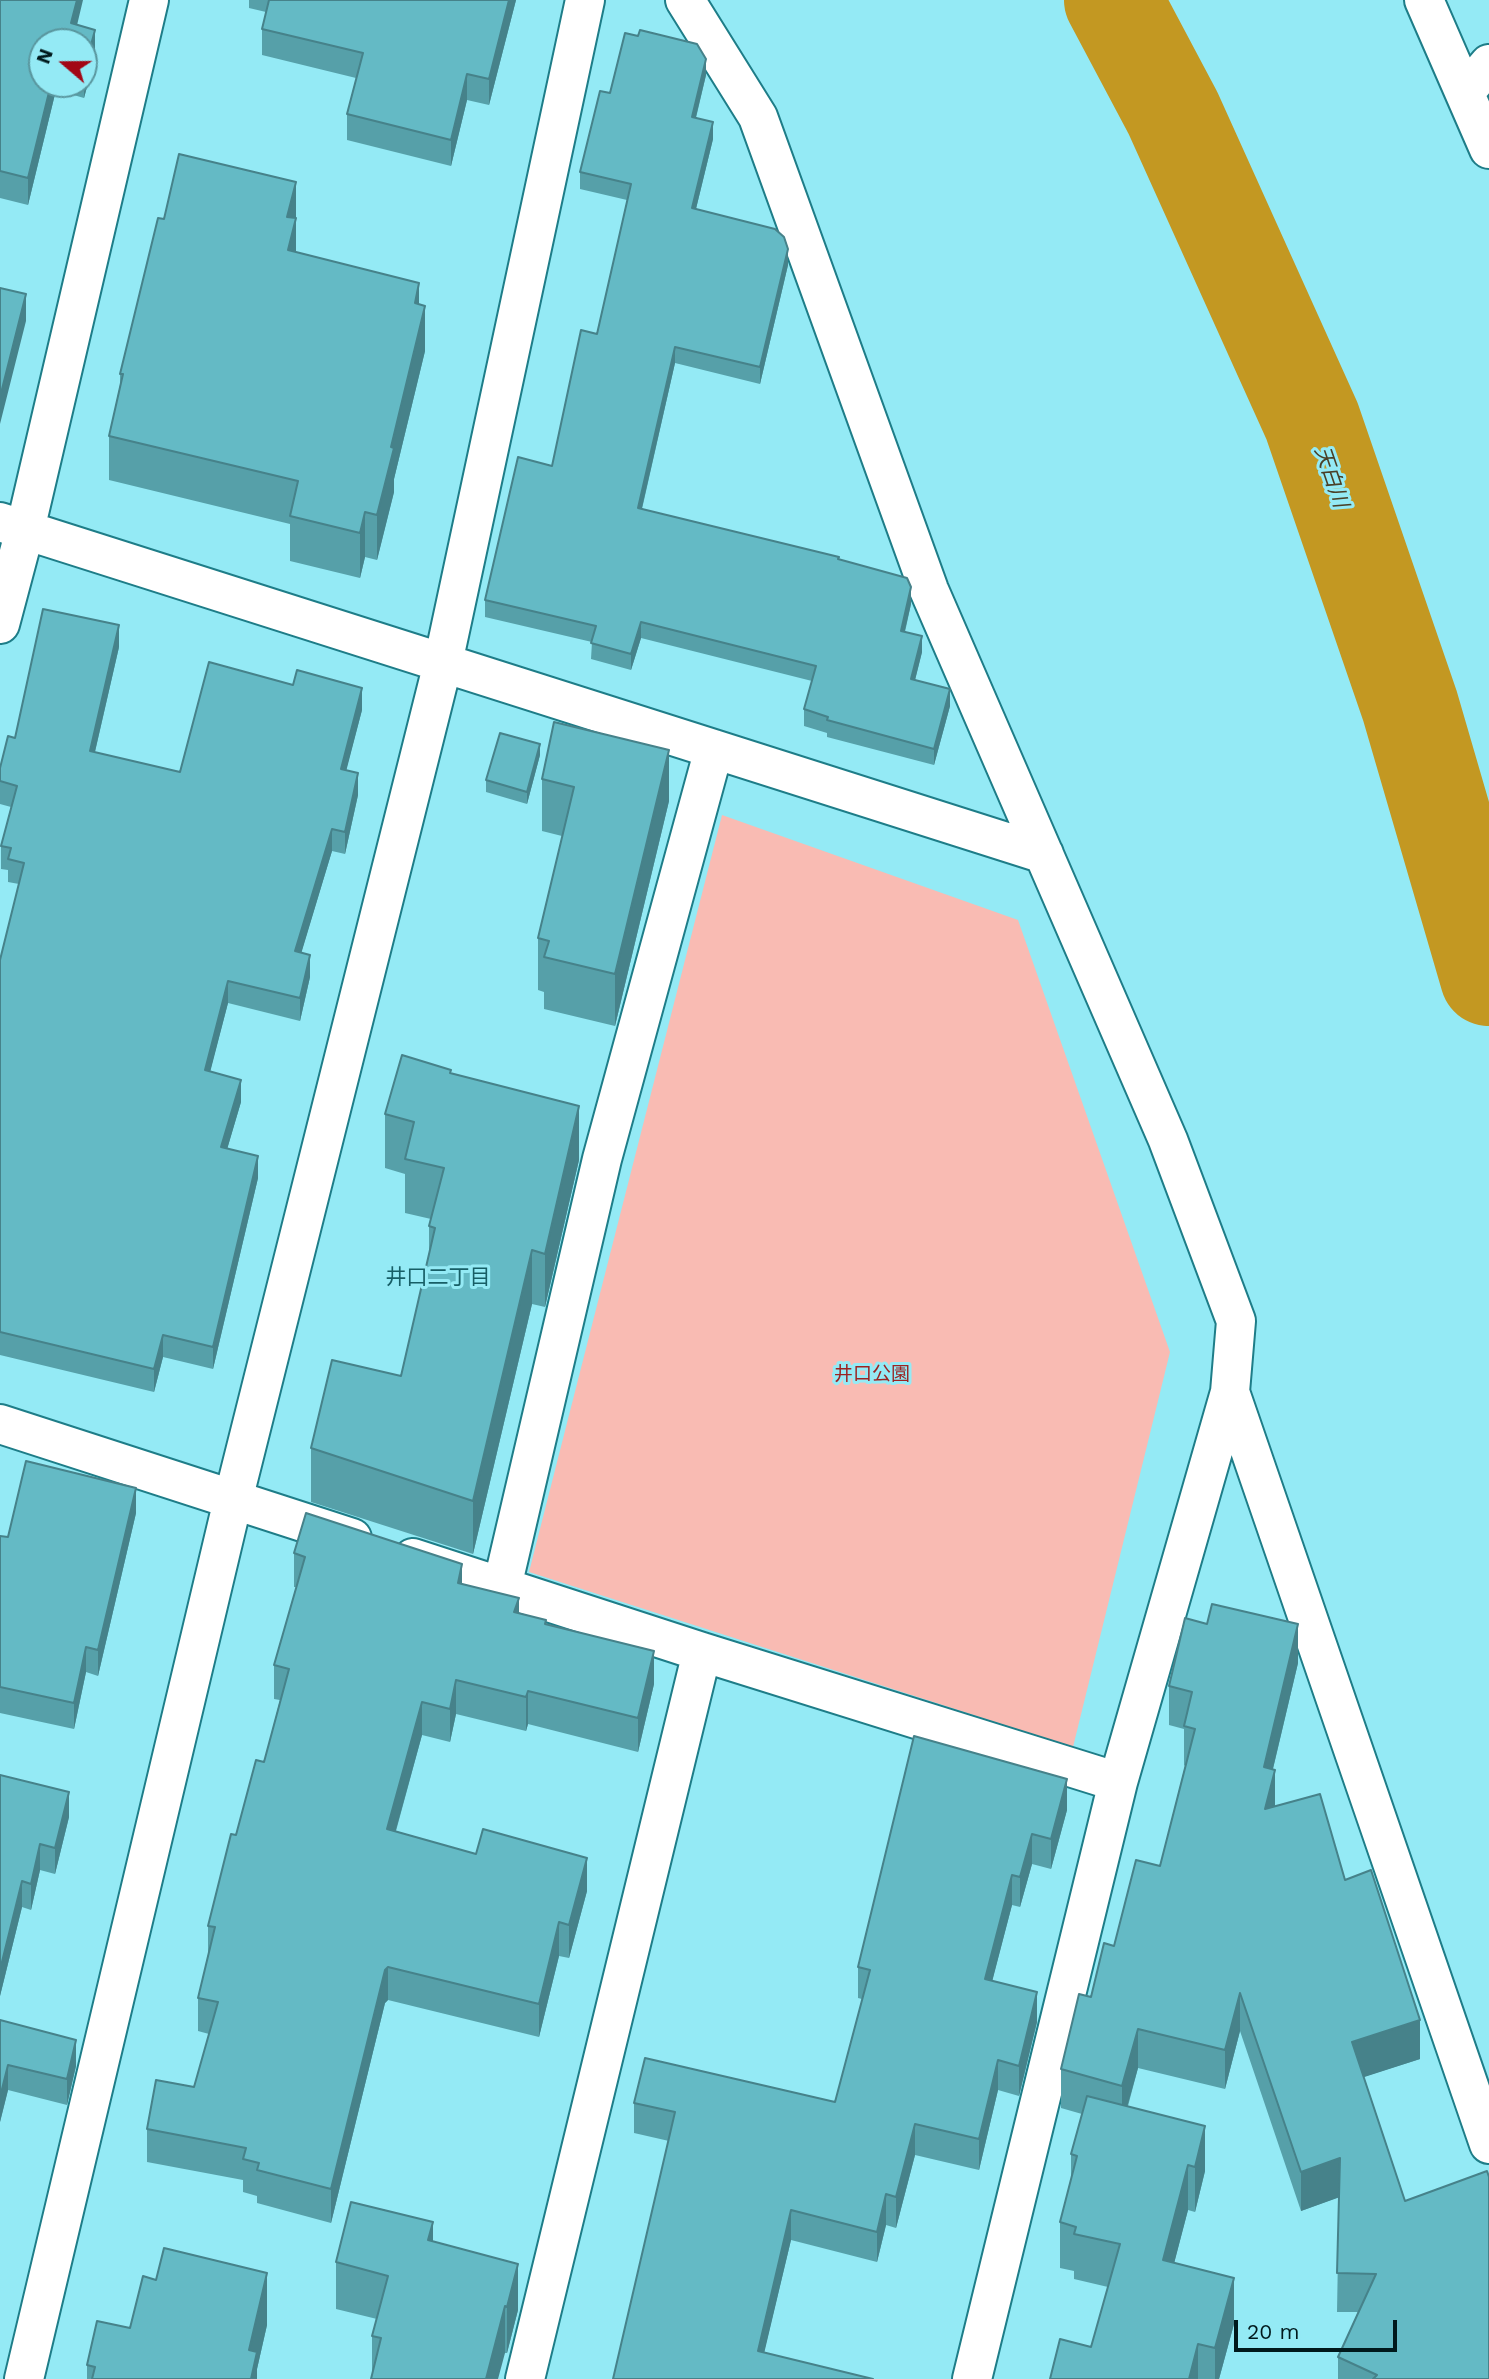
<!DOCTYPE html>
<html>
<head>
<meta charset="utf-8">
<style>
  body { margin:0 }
  #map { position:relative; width:1489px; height:2379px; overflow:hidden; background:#94eaf5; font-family:"Work Sans",sans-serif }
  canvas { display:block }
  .north { position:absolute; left:28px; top:28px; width:70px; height:70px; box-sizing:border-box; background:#94eaf5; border:2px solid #59969e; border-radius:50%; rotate:290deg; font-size:19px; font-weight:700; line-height:28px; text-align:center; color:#00191c }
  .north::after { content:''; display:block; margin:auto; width:24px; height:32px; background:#a20715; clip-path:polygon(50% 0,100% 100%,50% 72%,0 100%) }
  .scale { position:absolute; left:1234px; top:2320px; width:163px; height:32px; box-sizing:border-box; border:4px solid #00191c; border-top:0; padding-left:9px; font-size:21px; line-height:24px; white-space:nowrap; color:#00191c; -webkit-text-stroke:5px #94eaf5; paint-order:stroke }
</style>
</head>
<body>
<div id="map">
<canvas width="1489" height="2379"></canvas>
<div class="north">N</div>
<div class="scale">20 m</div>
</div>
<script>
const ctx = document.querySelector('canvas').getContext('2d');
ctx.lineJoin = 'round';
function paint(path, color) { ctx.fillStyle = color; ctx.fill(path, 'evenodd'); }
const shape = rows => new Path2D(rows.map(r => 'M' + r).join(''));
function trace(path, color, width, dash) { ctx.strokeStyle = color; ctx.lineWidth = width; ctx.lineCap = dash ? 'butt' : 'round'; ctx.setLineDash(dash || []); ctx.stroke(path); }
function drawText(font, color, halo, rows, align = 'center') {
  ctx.font = font + ' "Work Sans","Noto Sans JP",sans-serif'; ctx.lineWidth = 6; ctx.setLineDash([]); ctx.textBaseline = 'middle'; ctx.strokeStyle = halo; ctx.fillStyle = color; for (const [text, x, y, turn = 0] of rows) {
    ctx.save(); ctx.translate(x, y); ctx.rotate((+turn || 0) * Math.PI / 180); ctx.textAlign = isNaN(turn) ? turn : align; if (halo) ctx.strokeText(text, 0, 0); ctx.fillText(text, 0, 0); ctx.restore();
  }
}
const green = shape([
  [722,815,1018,920,1170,1352,1073,1747,529,1572]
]);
const river = shape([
  [1113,0,1173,113,1312,421,1410,706,1489,977]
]);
const minor = shape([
  [685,0,758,117,929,590,1168,1140,1236,1321,1230,1392,1118,1782,972,2379],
  [1424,0,1489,149],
  [1466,91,1489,64],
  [0,522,1044,854],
  [0,624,25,530,149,0],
  [1230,1392,1489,2144],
  [0,1424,352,1538],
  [413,1558,702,1652,1118,1782],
  [502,1587,602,1159,714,749],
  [24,2379,233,1500,443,663,585,0],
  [525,2379,702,1652]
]);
const wall = shape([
  [0,0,77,25,95,57,84,98,56,90,28,205,0,198],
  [42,42,84,42,84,84,42,84],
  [249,0,516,0,489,105,467,100,451,166,347,140,347,114,356,78,262,55,262,29,266,12,249,8],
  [706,75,696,118,713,139,696,209,788,265,760,384,675,363,642,509,839,559,911,604,905,632,922,652,915,680,950,706,934,765,827,737,827,733,804,726,804,709,812,681,641,638,631,670,591,659,592,642,485,617,485,600,552,466,597,334,627,200,580,189,580,172,610,93],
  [296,182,296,252,419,304,425,351,394,479,394,492,377,560,365,557,360,578,290,561,290,524,109,480,109,436,120,385,120,374,164,219],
  [119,647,95,752,180,772,362,710,346,770,358,795,345,854,332,851,301,953,310,977,300,1021,228,1003,210,1071,241,1102,227,1149,258,1178,213,1369,163,1357,154,1392,0,1355,0,960,19,884,8,882,8,870,1,869,1,846,11,807,0,804,0,768,15,738],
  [540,755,527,804,486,792,486,780],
  [542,779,669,801,615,1026,544,1009,544,992,538,990,538,938,562,836,542,831],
  [451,1073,579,1160,545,1307,532,1304,473,1554,311,1502,311,1448,401,1376,429,1255,429,1226,431,1219,405,1213,405,1174,385,1168,385,1114],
  [136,1513,98,1676,86,1672,74,1729,0,1713,0,1536,8,1537],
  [294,1553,462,1584,519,1613,546,1625,654,1684,638,1752,528,1724,526,1731,456,1714,450,1742,422,1735,396,1831,587,1891,569,1958,559,1956,539,2037,388,2000,385,2003,331,2223,257,2203,257,2196,243,2192,243,2180,147,2162,147,2129,194,2087,209,2034,198,2031,198,1998,208,1955,208,1926,236,1835,264,1762,280,1700,274,1699,274,1665,296,1587,294,1587],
  [1298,1663,1273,1769,1275,1806,1345,1880,1420,2059,1363,2077,1405,2201,1489,2379,1338,2379,1338,2357,1358,2312,1337,2312,1339,2197,1301,2211,1240,2031,1225,2089,1138,2068,1128,2106,1205,2171,1195,2212,1188,2210,1174,2263,1234,2324,1219,2379,1050,2379,1091,2347,1108,2287,1074,2279,1074,2271,1060,2268,1060,2222,1071,2179,1071,2154,1082,2114,1061,2108,1061,2069,1091,1997,1114,1946,1160,1866,1185,1766,1184,1765,1184,1729,1169,1725,1169,1686],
  [914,1736,1067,1810,1051,1869,1032,1864,1020,1907,1012,1905,992,1981,1037,2022,1019,2096,998,2090,979,2170,915,2155,896,2228,886,2225,877,2262,791,2240,764,2352,613,2379,669,2141,634,2133,634,2103,835,2102,862,1999,858,1998,858,1967],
  [0,1775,69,1817,55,1874,40,1870,31,1910,22,1907,0,1996],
  [0,2020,76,2066,67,2105,8,2090,0,2122],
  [433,2242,518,2310,507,2353,505,2353,372,2372,372,2336,377,2319,336,2309,336,2262],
  [267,2325,257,2369,257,2379,87,2379,87,2365,130,2328]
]);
const shadedWall = shape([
  [77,0,83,0,73,42,71,23],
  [509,0,516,0,489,105,489,79],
  [95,30,95,57,84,98,84,71],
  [706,59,706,75,692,133,692,117],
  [467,74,467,100,451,166,451,140],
  [51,84,56,84,56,90,28,205,28,178],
  [713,122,713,139,692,225,692,208],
  [296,182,296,263,288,295,287,217],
  [788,249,788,265,760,384,760,367],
  [419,283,419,328,415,303],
  [26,294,26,321,0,424,0,397],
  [425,306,425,351,394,479,394,492,377,560,377,515,391,447],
  [675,347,675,363,638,525,638,508],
  [365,512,365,557,360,578,360,533],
  [911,587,911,604,901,647,901,631],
  [641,622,641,638,631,670,631,654],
  [119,625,119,647,90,773,90,751],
  [922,636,922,652,911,696,911,679],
  [362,688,362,710,341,791,341,769],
  [950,689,950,706,934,765,934,749],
  [540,744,540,755,527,804,527,792],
  [669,750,669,801,615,1026,615,974],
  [358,773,358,795,345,854,345,832],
  [332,829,332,851,295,974,295,951],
  [310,955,310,977,300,1021,300,998],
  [228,981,228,1003,205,1092,205,1070],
  [241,1080,241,1102,221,1170,221,1147],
  [579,1106,579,1160,545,1307,545,1254],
  [258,1156,258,1178,213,1369,213,1347],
  [532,1250,532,1304,473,1554,473,1501],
  [163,1335,163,1357,154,1392,154,1369],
  [136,1488,136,1513,98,1676,98,1650],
  [462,1564,462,1597,458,1583],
  [519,1598,519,1631,514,1612],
  [1298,1624,1298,1663,1264,1806,1264,1767],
  [86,1647,86,1672,74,1729,74,1703],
  [654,1651,654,1684,638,1752,638,1718],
  [456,1680,456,1714,450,1742,450,1709],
  [528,1691,528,1724,526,1731,526,1697],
  [422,1702,422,1735,387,1862,387,1829],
  [1275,1770,1275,1808,1265,1809],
  [1067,1779,1067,1810,1051,1869,1051,1839],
  [69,1792,69,1817,55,1874,55,1848],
  [1032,1834,1032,1864,1020,1907,1020,1877],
  [40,1844,40,1870,31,1910,31,1884],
  [587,1858,587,1891,569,1958,569,1925],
  [1012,1875,1012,1905,985,2009,985,1979],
  [22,1881,22,1907,0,1996,0,1970],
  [559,1922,559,1956,539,2037,539,2004],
  [388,1967,388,2000,385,2003,331,2223,331,2189,385,1970],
  [1037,1992,1037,2022,1019,2096,1019,2066],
  [1240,1993,1240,2031,1225,2089,1225,2050],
  [1420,2020,1420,2059,1352,2081,1352,2042],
  [1138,2029,1138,2068,1122,2125,1122,2086],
  [76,2040,76,2066,67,2105,67,2079],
  [998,2060,998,2090,979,2170,979,2139],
  [8,2065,8,2090,0,2122,0,2097],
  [915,2124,915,2155,896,2228,896,2197],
  [1205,2126,1205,2171,1195,2212,1195,2167],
  [1340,2158,1340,2197,1301,2211,1301,2172],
  [1188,2165,1188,2210,1163,2306,1163,2260],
  [886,2194,886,2225,877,2262,877,2232],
  [791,2210,791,2240,758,2379,758,2351],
  [433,2222,433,2269,428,2240],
  [518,2264,518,2310,507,2353,507,2307],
  [267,2273,267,2325,257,2369,257,2379,249,2379,249,2350],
  [1234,2278,1234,2324,1219,2379,1215,2379,1215,2348],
  [505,2306,505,2353,498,2379,486,2379],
  [1198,2344,1198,2379,1189,2379]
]);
const building = shape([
  [0,0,77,0,71,23,95,30,84,71,84,42,42,42,42,84,51,84,28,178,0,171,0,0],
  [269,0,509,0,489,79,467,74,451,140,347,114,363,53,262,29,269,0],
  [640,30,697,44,706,59,692,117,713,122,692,208,775,229,784,237,788,249,760,367,675,347,638,508,839,557,838,559,907,578,911,587,901,631,922,636,911,679,950,689,934,749,827,720,828,717,804,709,816,666,641,622,631,654,591,643,596,626,485,600,518,457,552,466,581,330,597,334,631,184,580,172,600,91,610,93,625,33,638,36,640,30],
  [179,154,296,182,287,217,296,218,288,250,419,283,415,303,425,306,391,447,394,448,377,515,365,512,360,533,290,516,298,481,109,436,123,374,120,374,158,218,164,219,179,154],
  [0,288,26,294,0,397,0,288],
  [43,609,119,625,90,751,180,772,209,662,293,685,297,670,362,688,341,769,358,773,345,832,332,829,295,951,310,955,300,998,228,981,205,1070,241,1080,221,1147,258,1156,213,1347,163,1335,154,1369,0,1332,0,960,24,863,8,859,11,848,1,846,17,786,0,781,0,768,8,736,15,738,43,609],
  [554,722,669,750,615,974,544,957,549,941,538,938,574,787,542,779,554,722],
  [500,733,540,744,527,792,486,780,500,733],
  [402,1055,451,1070,450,1073,579,1106,545,1254,532,1250,473,1501,311,1448,332,1360,401,1376,435,1228,429,1226,444,1168,405,1159,414,1122,385,1114,402,1055],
  [26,1461,136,1488,98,1650,86,1647,74,1703,0,1687,0,1536,8,1537,26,1461],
  [306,1513,462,1564,458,1583,519,1598,514,1612,546,1620,545,1624,654,1651,638,1718,528,1691,526,1697,456,1680,450,1709,422,1702,387,1829,476,1854,483,1829,587,1858,569,1925,559,1922,539,2004,388,1967,385,1970,331,2189,257,2170,259,2163,243,2159,246,2148,147,2129,156,2080,194,2087,218,2002,198,1998,215,1927,208,1926,231,1834,236,1835,256,1760,264,1762,289,1669,274,1665,305,1557,294,1553,306,1513],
  [1212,1604,1298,1624,1264,1767,1275,1770,1265,1809,1320,1794,1345,1880,1371,1870,1420,2020,1352,2042,1405,2201,1487,2171,1489,2177,1489,2379,1373,2379,1377,2375,1338,2357,1376,2274,1337,2273,1340,2158,1301,2172,1240,1993,1225,2050,1138,2029,1122,2086,1061,2069,1079,1994,1091,1997,1104,1943,1114,1946,1136,1860,1160,1866,1195,1729,1184,1726,1192,1692,1169,1686,1185,1618,1207,1624,1212,1604],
  [914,1736,1067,1779,1051,1839,1032,1834,1020,1877,1012,1875,985,1979,1037,1992,1019,2066,998,2060,979,2139,915,2124,896,2197,886,2194,877,2232,791,2210,758,2351,873,2379,613,2379,675,2112,634,2103,645,2058,835,2102,870,1970,858,1967,914,1736],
  [0,1775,69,1792,55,1848,40,1844,31,1884,22,1881,0,1970,0,1775],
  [0,2020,76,2040,67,2079,8,2065,0,2097,0,2020],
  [1087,2096,1205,2126,1195,2167,1188,2165,1163,2260,1234,2278,1215,2348,1198,2344,1189,2379,1050,2379,1060,2339,1091,2347,1120,2244,1074,2234,1076,2227,1060,2222,1077,2156,1071,2154,1087,2096],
  [351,2202,433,2222,428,2240,518,2264,507,2307,505,2306,486,2379,371,2379,381,2338,372,2336,388,2276,336,2262,351,2202],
  [164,2248,267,2273,249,2350,257,2352,251,2379,92,2379,95,2367,87,2365,97,2321,130,2328,143,2276,156,2280,164,2248]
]);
const parkNames = [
  ["井口公園",872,1374]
];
const waterNames = [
  ["天白川",1331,477,71]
];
const neighbourhoodNames = [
  ["井口二丁目",438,1278]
];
paint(green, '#f9bbb3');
trace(river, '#c39822', 98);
trace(minor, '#1e7d88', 42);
trace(minor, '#fff', 38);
paint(wall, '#56a0a9');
paint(shadedWall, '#46828a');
paint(building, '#64bac5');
trace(building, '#46828a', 2);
drawText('19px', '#9c2322', '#94eaf5', parkNames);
drawText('italic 21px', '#4a4028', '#94eaf5', waterNames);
drawText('21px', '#175e66', '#94eaf5', neighbourhoodNames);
</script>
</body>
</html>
